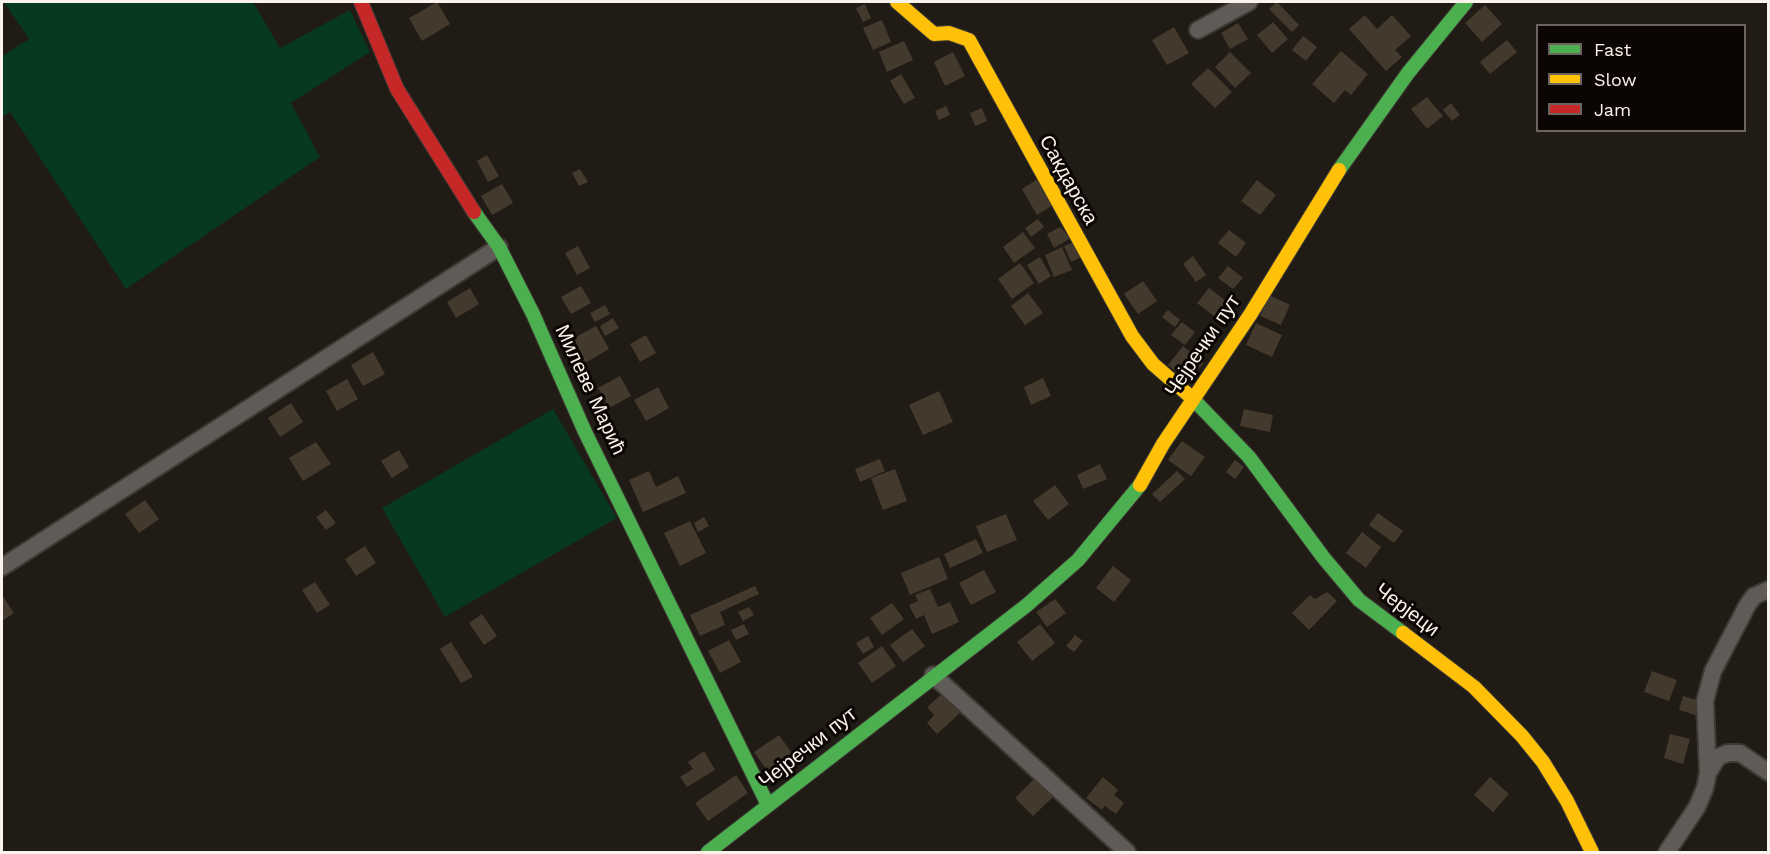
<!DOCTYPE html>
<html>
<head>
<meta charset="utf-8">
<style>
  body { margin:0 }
  #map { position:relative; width:1770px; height:854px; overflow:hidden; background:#211b15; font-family:"Work Sans",sans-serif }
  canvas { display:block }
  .frame { position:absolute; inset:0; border:3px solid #faf2eb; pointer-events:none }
  .legend { position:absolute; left:1536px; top:24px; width:210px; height:108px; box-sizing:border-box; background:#0b0603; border:2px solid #6b6460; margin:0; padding:8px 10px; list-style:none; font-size:18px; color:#faf2eb }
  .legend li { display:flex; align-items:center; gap:12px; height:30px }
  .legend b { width:30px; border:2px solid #6b6460 }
</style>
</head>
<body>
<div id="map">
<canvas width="1770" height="854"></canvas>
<div class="frame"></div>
<ul class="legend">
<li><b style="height:8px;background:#4caf50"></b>Fast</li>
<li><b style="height:8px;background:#ffc107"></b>Slow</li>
<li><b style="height:8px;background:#c62828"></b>Jam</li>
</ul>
</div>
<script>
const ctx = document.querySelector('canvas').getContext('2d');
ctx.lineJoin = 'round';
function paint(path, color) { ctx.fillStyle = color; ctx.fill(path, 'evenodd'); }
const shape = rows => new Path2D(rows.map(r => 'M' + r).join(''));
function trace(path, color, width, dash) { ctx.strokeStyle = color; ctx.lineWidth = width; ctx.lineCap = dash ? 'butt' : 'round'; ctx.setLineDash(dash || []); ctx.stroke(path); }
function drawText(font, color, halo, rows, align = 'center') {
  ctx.font = font + ' "Work Sans",sans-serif'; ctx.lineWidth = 6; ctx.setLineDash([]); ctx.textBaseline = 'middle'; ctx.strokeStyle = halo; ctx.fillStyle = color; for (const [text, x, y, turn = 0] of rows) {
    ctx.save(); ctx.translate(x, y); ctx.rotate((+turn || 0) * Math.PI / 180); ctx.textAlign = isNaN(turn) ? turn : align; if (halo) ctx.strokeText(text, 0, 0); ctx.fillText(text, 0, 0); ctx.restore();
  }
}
const green = shape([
  [4,2,253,2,280,48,350,10,370,52,291,103,320,157,126,289,10,112,2,117,2,56,29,39],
  [553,409,617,518,445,617,382,508]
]);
const building = shape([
  [437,2,450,24,422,41,409,18],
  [1277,2,1299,25,1292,32,1269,9],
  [865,4,871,18,863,22,856,8],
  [1485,5,1502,24,1482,42,1465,23],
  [1365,15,1377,29,1392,15,1411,36,1395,50,1402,57,1386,71,1349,29],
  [882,20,891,42,873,50,863,28],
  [1273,22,1288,39,1272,53,1257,35],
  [1238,23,1248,39,1230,49,1221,33],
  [1174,27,1189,53,1167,65,1152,40],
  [1303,36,1317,47,1306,61,1292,50],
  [1507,40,1517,52,1490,74,1480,62],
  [904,41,913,60,887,72,879,52],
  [1341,51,1368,74,1351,95,1345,90,1334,103,1312,84],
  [953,52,965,76,945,86,934,62],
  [1230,52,1251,73,1235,88,1215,67],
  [1208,68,1232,92,1215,108,1191,84],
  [901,74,915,98,904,104,890,81],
  [1427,97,1443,116,1427,129,1411,109],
  [1451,103,1460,115,1452,121,1443,110],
  [946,106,950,115,939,120,935,111],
  [982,108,987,121,975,126,970,113],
  [487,155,499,176,488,182,477,161],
  [580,169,588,182,579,186,572,173],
  [1038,179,1053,205,1037,215,1022,189],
  [1257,180,1276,195,1260,215,1241,201],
  [502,184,513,203,492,215,481,196],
  [1038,219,1044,227,1031,237,1025,228],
  [1060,227,1071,238,1054,248,1047,234],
  [1229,230,1246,243,1236,257,1218,243],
  [1023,232,1035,248,1014,263,1003,247],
  [1074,242,1081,257,1071,262,1064,246],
  [578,246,590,268,577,275,565,253],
  [1062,247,1072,270,1054,277,1045,255],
  [1193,256,1206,275,1196,282,1183,264],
  [1040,257,1051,276,1039,284,1027,265],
  [1020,263,1034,283,1012,299,998,279],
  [1228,266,1243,278,1233,289,1218,278],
  [1143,281,1157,301,1138,314,1124,294],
  [581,286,591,303,571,314,561,297],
  [470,288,479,304,456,318,447,302],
  [1209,288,1231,305,1219,320,1197,303],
  [1028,293,1043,313,1025,325,1011,306],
  [1269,295,1290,305,1281,325,1260,316],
  [605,305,610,314,595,322,590,313],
  [1168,310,1180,320,1175,327,1162,317],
  [613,318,619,328,605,336,600,326],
  [1182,322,1195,332,1185,345,1171,335],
  [1256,323,1282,335,1272,357,1246,345],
  [596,326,609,349,585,363,572,339],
  [646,335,656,353,640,362,630,344],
  [1183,346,1204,363,1188,382,1168,365],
  [373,352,385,374,363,386,351,365],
  [620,376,631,396,609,408,598,388],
  [1043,378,1051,396,1031,405,1024,387],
  [347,379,358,399,337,411,326,391],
  [658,387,669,408,646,421,634,400],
  [939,391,953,422,923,435,909,405],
  [291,403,303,422,280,437,268,418],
  [1244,409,1273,415,1270,432,1240,426],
  [1182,441,1205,457,1191,476,1168,460],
  [316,442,331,464,303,481,289,458],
  [399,450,409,467,392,478,381,461],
  [880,459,885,471,860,482,855,469],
  [1235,460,1244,467,1235,479,1226,472],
  [1100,464,1107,479,1083,489,1077,475],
  [895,469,907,501,883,510,871,478],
  [649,471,656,487,678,476,686,493,643,512,629,480],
  [1177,471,1185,479,1160,502,1152,494],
  [1055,485,1069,504,1048,520,1033,501],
  [145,500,159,519,139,533,125,514],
  [326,510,336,523,326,530,316,517],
  [1378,513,1403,531,1394,543,1369,525],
  [1006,514,1017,540,987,552,976,526],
  [704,517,709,526,698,532,694,523],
  [690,521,706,553,680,566,664,533],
  [1362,532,1381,547,1366,568,1346,553],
  [976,539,983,553,950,568,944,554],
  [365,546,376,563,356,576,345,559],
  [939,557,948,579,910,595,901,573],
  [1113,566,1131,580,1114,602,1096,588],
  [984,570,996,592,971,605,959,583],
  [315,582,330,605,317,613,302,590],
  [755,586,759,594,720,612,725,625,700,636,690,615],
  [930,589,938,607,950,602,959,622,932,634,924,615,916,619,909,605,918,601,915,595],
  [1327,592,1337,601,1309,630,1292,613,1310,595,1315,599],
  [2,595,14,613,2,621],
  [1055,599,1066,613,1047,627,1036,612],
  [892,603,904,619,882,635,870,618],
  [749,607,754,615,743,621,738,612],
  [482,614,497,636,484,645,469,623],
  [744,624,749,634,736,640,731,630],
  [1040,624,1055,643,1032,661,1017,642],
  [912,629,925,646,903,662,890,645],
  [1075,635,1083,641,1074,652,1066,646],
  [868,636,874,647,863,654,856,643],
  [729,640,741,662,720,673,708,651],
  [451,642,473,677,461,683,440,649],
  [882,646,896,666,872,683,858,663],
  [1652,671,1677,680,1669,701,1644,692],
  [943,693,960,713,937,734,927,723,934,715,927,707],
  [1683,696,1703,702,1699,716,1679,710],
  [1670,734,1690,739,1683,764,1664,758],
  [779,735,794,756,769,773,754,752],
  [704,751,715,770,687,787,680,777,693,769,688,762],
  [736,775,748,793,708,821,695,803],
  [1103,777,1118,790,1114,795,1124,803,1116,814,1105,806,1102,810,1086,798],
  [1490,777,1509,794,1493,812,1474,795],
  [1034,779,1053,797,1033,816,1015,798]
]);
const street = shape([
  [1198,30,1249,2],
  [2,567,499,247],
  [933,675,1127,852],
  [1708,773,1718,757,1728,753,1740,753,1768,772],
  [1667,852,1697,807,1705,788,1708,773,1705,701,1713,671,1748,604,1754,596,1768,590]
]);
const fast = shape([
  [1339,170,1408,73,1466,2],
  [474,212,499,247,533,314,585,432,768,805],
  [1192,398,1249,457,1323,557,1359,600,1403,633],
  [708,852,1027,605,1078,560,1140,485]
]);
const slow = shape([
  [897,2,934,34,949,33,969,40,1132,336,1153,364,1192,398],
  [1140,485,1163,444,1250,315,1339,170],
  [1403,633,1474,687,1522,736,1543,762,1567,801,1592,852]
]);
const jam = shape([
  [361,2,397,89,474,212]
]);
const streetNames = [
  ["Сакдарска",1068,180,61],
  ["Чејречки пут",1203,346,-56],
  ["Милеве Мaрић",590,390,65],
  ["Черјеци",1407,610,37],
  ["Чејречки пут",808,748,-38]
];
paint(green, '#073820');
paint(building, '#44392d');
trace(street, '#3d3934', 20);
trace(fast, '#3d3934', 16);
trace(slow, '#3d3934', 16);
trace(jam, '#3d3934', 16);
trace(street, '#605b56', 16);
trace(fast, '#4caf50', 14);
trace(slow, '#ffc107', 14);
trace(jam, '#c62828', 14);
drawText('20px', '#faf2eb', '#0b0603', streetNames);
</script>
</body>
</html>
